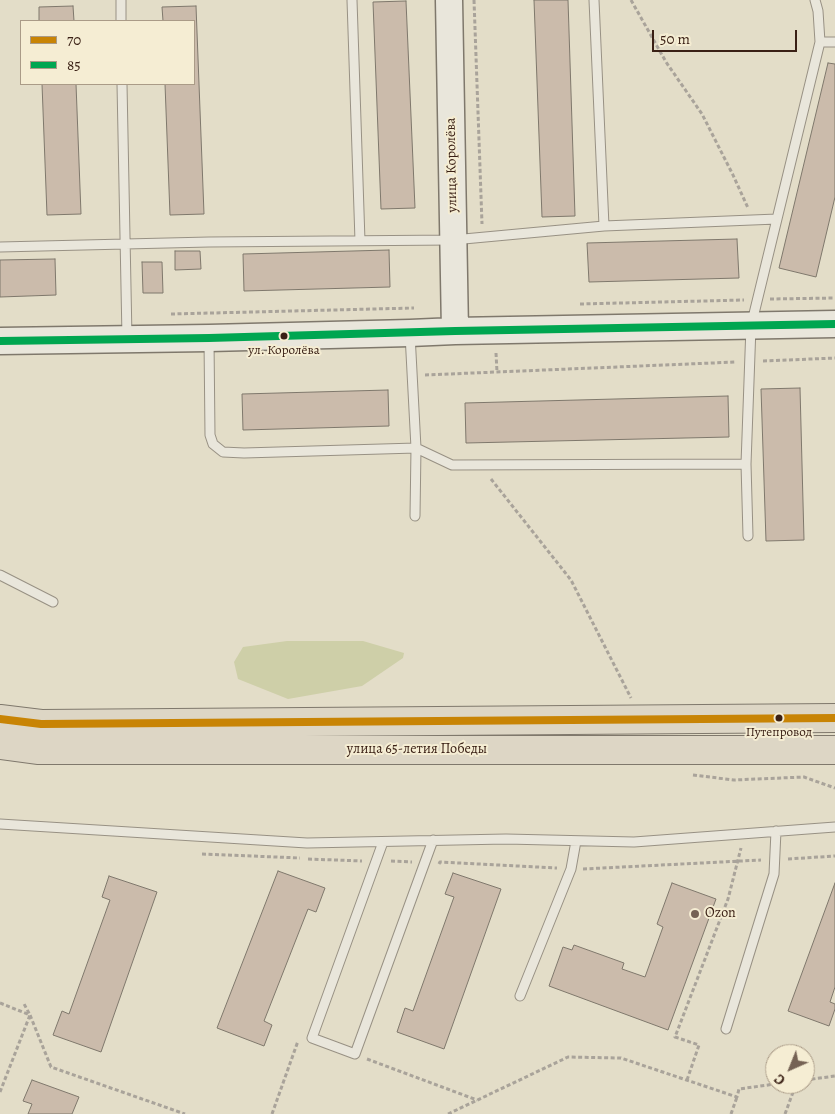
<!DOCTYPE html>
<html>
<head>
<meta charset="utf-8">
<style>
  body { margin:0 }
  #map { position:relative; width:835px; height:1114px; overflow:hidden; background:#e3ddc8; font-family:Alegreya,serif }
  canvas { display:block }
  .legend { position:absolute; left:20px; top:20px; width:175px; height:65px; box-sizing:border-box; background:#f5edd3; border:1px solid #aa9b87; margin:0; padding:6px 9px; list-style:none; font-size:15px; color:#3a2015 }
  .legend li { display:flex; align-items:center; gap:10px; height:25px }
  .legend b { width:25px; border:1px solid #aa9b87 }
  .north { position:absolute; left:765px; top:1044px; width:50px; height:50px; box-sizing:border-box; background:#f5edd3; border:1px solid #aa9b87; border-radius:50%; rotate:224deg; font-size:14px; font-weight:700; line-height:20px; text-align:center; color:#3a2015 }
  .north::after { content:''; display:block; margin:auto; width:18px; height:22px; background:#756254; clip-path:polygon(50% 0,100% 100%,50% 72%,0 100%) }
  .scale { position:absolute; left:652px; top:30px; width:145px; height:22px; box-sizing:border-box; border:2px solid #3a2015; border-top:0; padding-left:6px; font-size:15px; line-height:18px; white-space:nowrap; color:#3a2015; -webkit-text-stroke:4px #f5edd3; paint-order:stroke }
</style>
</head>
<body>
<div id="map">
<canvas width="835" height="1114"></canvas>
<ul class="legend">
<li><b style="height:6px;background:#c88405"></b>70</li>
<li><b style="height:6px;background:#00a651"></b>85</li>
</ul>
<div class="north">С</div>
<div class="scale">50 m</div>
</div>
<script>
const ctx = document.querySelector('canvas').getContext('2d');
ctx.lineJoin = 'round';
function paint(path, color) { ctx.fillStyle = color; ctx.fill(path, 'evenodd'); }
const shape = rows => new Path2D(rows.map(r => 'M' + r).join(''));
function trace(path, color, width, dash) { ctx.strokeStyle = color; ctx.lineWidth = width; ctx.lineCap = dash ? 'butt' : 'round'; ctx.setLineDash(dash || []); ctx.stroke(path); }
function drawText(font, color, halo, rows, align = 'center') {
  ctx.font = font + ' Alegreya,serif'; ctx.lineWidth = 4; ctx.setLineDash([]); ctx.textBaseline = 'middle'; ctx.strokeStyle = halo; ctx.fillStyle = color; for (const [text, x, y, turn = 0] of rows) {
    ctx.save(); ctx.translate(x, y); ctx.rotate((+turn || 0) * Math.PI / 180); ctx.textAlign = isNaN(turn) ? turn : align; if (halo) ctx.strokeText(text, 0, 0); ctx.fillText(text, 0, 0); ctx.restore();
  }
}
const green = shape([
  [287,641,363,641,404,653,403,658,362,686,288,699,238,679,234,662,243,647]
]);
const building = shape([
  [534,0,568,0,575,216,542,217,534,0],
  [406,1,415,208,381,209,373,2,406,1],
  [73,6,74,21,39,21,39,7,73,6],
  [196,6,204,214,170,215,165,84,194,84,194,21,163,21,162,7,196,6],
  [828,63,835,64,835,197,816,277,779,268,828,63],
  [42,84,76,84,81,214,47,215,42,84],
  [737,239,739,278,589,282,587,243,737,239],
  [389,250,390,287,244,291,243,254,389,250],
  [175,251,200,251,201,269,175,270,175,251],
  [55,259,56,295,0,297,0,260,55,259],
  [142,262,162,262,163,293,143,293,142,262],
  [800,388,804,540,766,541,761,389,800,388],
  [388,390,389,426,243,430,242,394,388,390],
  [728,396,729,437,466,443,465,403,728,396],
  [278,871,325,888,316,912,308,909,264,1021,272,1025,264,1046,217,1028,278,871],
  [453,873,501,889,444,1049,397,1032,405,1008,413,1011,454,897,445,894,453,873],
  [109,876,157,892,101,1052,53,1035,62,1011,69,1014,110,900,102,897,109,876],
  [672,883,716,899,668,1030,549,986,563,947,572,950,574,945,624,963,622,969,645,977,663,927,657,924,672,883],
  [835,883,835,987,830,1002,835,1004,835,1009,829,1026,788,1011,835,883],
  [32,1080,79,1097,72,1114,28,1114,32,1104,23,1101,32,1080]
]);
const path = shape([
  [474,0,482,224],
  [631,0,666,62,702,114,733,175,748,208],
  [770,299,835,298],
  [580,304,744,300],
  [171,314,414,308],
  [496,353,497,372],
  [763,361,835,358],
  [425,375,736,362],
  [491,479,571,580,631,698],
  [693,775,734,780,804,777,835,788],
  [202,854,300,858],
  [308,859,362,861],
  [788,859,835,856],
  [391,861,412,862],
  [439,864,440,862,557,868],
  [583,869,761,860],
  [0,1003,30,1015,51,1067,185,1114],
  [367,1059,477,1100],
  [687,1080,699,1045,675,1037,728,899,741,848],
  [805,1080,835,1076],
  [0,1092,30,1015,23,1002],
  [272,1114,298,1041],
  [448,1114,568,1057,621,1058,737,1097,739,1089,775,1084],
  [731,1114,737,1097],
  [785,1114,796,1084]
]);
const lane = shape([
  [121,0,121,21],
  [352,0,360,241],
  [594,0,604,226,777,219],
  [815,0,818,11,820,42],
  [122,84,127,338],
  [0,247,209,242,453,240,604,226],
  [410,334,416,448,415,516],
  [209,340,210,435,213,444,223,452,244,453,416,448,452,465,746,464,751,326,820,42,835,42],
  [746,464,748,536],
  [0,575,53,602],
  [0,824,307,843,506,839,634,842,835,827],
  [383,842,312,1038,355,1054,433,840],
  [520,996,571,869,576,841],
  [726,1029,774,874,776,831]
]);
const secondary = shape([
  [449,0,455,331],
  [0,341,209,338,410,333,455,331,835,324]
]);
const primary = shape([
  [0,719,41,724,835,718],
  [0,745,39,750,835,750]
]);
const bus1 = shape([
  [0,719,41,724,835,718]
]);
const bus2 = shape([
  [0,341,209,338,455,331,835,324]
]);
const markers = [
  [284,336,4.5,"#3a2015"],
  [779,718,4.5,"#3a2015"],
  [695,914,5,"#756254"]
];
const busNames = [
  ["ул. Королёва",284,351],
  ["Путепровод",779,733]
];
const streetNames = [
  ["улица Королёва",452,165,-91],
  ["улица 65-летия Победы",417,750]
];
const poiNames = [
  ["Ozon",705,914]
];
paint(green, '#cecfa8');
paint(building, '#cbbbab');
trace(building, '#7f786c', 1);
trace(lane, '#989184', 11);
trace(secondary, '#7f786c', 29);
trace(primary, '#7f786c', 30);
trace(path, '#a9a39a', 3, [4, 2.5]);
trace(lane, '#e9e6db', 9);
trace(secondary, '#e9e6db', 26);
trace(primary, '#ddd6c5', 28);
trace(bus1, '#c88405', 8);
trace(bus2, '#00a651', 8);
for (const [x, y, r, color] of markers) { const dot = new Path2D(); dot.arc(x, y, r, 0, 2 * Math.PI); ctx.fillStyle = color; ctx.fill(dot); trace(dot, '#f5edd3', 2); }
drawText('13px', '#3a2015', '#f5edd3', busNames);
drawText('14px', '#3a2015', '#f5edd3', streetNames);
drawText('14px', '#3a2015', '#f5edd3', poiNames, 'left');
</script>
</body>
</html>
